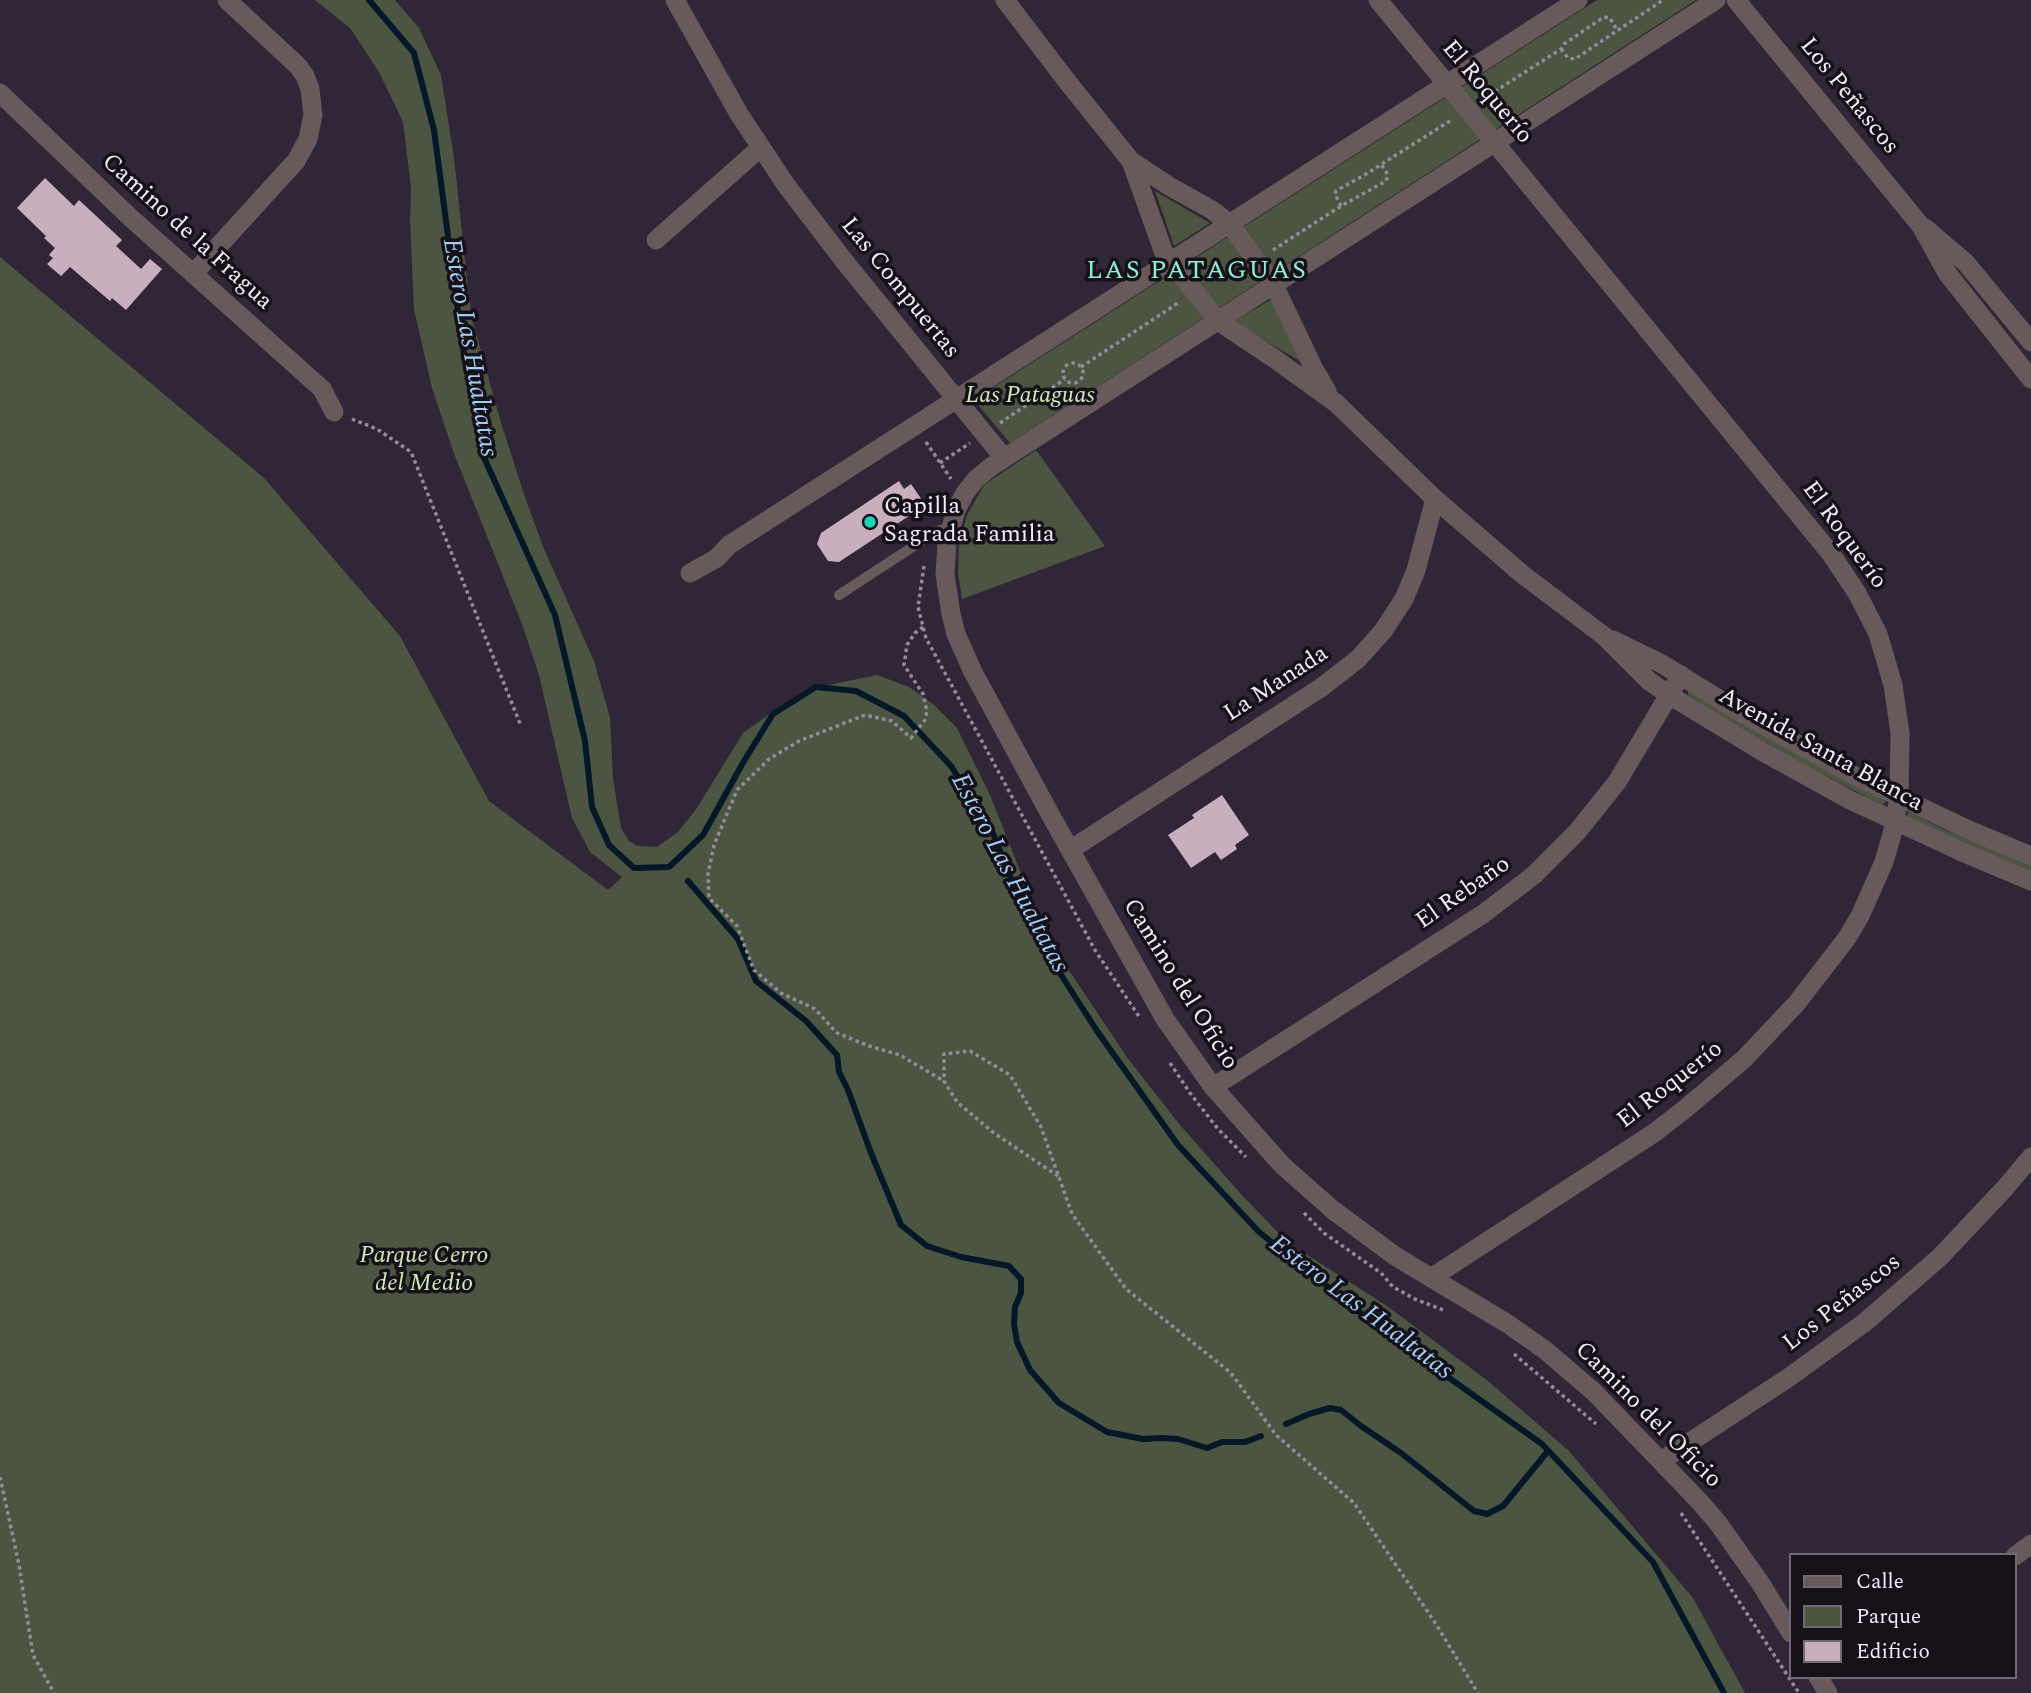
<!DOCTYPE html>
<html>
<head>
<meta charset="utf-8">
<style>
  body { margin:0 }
  #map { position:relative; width:2031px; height:1693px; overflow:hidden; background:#312638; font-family:Spectral,serif }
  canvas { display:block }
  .legend { position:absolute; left:1789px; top:1553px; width:228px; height:126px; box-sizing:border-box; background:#161119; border:2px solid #6e6972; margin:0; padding:9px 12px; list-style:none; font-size:21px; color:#f3ecf8 }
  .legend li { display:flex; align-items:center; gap:14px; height:35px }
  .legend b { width:35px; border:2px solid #6e6972 }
</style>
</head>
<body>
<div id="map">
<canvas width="2031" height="1693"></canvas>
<ul class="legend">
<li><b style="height:9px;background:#685a5a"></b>Calle</li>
<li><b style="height:19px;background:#4b5541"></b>Parque</li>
<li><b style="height:19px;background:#c9afbd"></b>Edificio</li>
</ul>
</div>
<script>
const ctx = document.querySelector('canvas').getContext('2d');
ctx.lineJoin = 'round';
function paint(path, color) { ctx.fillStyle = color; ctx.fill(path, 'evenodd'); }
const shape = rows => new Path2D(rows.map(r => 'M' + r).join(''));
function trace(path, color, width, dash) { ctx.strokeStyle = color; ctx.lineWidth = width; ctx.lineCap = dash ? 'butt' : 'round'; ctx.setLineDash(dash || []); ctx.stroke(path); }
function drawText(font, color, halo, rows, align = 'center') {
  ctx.font = font + ' Spectral,serif'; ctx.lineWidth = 7; ctx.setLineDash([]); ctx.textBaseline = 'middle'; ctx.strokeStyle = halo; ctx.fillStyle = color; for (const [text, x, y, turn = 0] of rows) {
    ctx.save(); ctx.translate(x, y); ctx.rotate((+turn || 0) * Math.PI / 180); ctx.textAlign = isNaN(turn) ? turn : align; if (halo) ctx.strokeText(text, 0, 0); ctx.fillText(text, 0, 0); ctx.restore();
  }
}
const green = shape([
  [315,0,395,0,419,28,441,75,454,158,471,315,501,423,527,503,544,549,594,661,610,718,613,779,621,828,629,841,638,846,657,847,678,832,697,808,743,733,781,706,819,687,877,675,909,687,933,704,957,728,990,795,1036,911,1068,969,1129,1060,1180,1125,1241,1194,1287,1242,1387,1306,1488,1381,1569,1451,1693,1598,1745,1693,0,1693,0,257,264,478,400,636,489,801,608,890,622,877,590,852,572,818,539,675,522,624,453,451,432,388,414,309,410,220,411,188,403,122,379,72,350,28],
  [1597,0,1696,0,1010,443,974,400],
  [1155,191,1210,223,1174,246],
  [1272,299,1300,361,1233,322],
  [1036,450,1105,546,962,599,958,573,959,544,967,515,984,485],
  [1688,691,1885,800,1885,803,1882,805,1792,758,1712,711,1688,695],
  [1909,812,1943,829,2031,865,2031,871,1967,845,1906,816]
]);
const stream = shape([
  [369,0,414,53,434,130,462,342,482,453,555,615,585,741,592,807,609,845,634,868,669,867,703,835,744,761,773,714,816,687,856,691,904,716,951,766,992,831,1031,928,1097,1031,1178,1145,1259,1232,1386,1333,1542,1444,1653,1562,1724,1693],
  [688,881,738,939,756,981,806,1021,837,1055,839,1072,848,1090,871,1153,901,1225,927,1246,961,1257,1009,1266,1021,1279,1021,1293,1015,1307,1014,1324,1017,1342,1030,1370,1059,1403,1107,1432,1143,1439,1162,1438,1178,1439,1207,1448,1222,1442,1245,1442,1261,1436],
  [1286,1424,1309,1414,1330,1408,1341,1410,1361,1426,1401,1453,1474,1511,1487,1514,1503,1506,1548,1451]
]);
const building = shape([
  [45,178,74,206,79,200,122,240,116,246,141,269,150,259,162,269,126,310,112,298,110,301,70,267,61,276,47,264,53,258,49,255,55,248,44,238,46,236,17,208],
  [899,481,904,489,911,484,922,500,914,505,918,510,839,562,828,561,817,544,821,533],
  [1222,795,1249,835,1235,845,1237,849,1221,860,1215,852,1191,868,1168,835,1194,818,1192,815]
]);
const path = shape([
  [1561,49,1568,58,1575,59,1663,0],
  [1483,99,1561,49,1564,44,1604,17,1610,18,1617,30],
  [1341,206,1335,194,1336,191,1366,174,1453,119],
  [1273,250,1341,206,1386,181,1388,175,1381,164],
  '1063 373a10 10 0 1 1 20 0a10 10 0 1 1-20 0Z',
  [1081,367,1178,303],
  [352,419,377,429,411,452,521,726],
  [1000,423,1065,379],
  [926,442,951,479],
  [940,463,970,443],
  [924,566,918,607,926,638,1095,950,1140,1018],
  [923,627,915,633,907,645,904,665,923,694,927,711,925,720,911,738,892,721,865,715,799,741,769,759,737,790,714,845,708,874,709,898,737,926,754,970,781,993,815,1009,837,1033,869,1046,900,1055,944,1081],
  [1170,1063,1190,1093,1218,1129,1246,1157],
  [1058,1176,994,1133,957,1102,944,1081,944,1054,970,1051,1010,1075,1041,1127,1072,1214,1126,1289,1231,1373,1276,1435,1354,1503,1434,1621,1478,1693],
  [1304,1213,1324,1233,1381,1273,1393,1287,1415,1299,1446,1311],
  [1514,1354,1596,1424],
  [0,1477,19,1565,33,1655,54,1693],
  [1681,1513,1799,1693]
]);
const service = shape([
  [839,595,937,531,951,528]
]);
const minor = shape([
  [675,0,739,114,786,185,845,262,1004,458],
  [1005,0,1066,80,1131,161,1169,186,1212,210,1230,224,1274,285,1314,369,1327,391],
  [1378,0,1831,554,1857,593,1878,634,1893,685,1900,733,1899,798,1892,834,1884,862,1860,916,1847,938,1796,1004,1744,1059,1685,1109,1654,1133,1431,1278],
  [1716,0,992,466,976,479,965,493,956,510,947,543,945,574,951,614,956,634,973,672,1050,814,1165,1019,1213,1087,1282,1165,1333,1210,1395,1256,1508,1324,1545,1350,1594,1392,1700,1502,1718,1523,1761,1584,1791,1633],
  [1736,0,1921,226,1947,273,2031,379],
  [0,93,132,219,322,389,334,412],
  [1131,161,1164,253,1218,321,1275,359,1336,403,1435,499,1522,574,1604,636,1649,681,1669,695,1763,752,1850,800,1962,852,2031,881],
  [1925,228,1966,263,2031,342],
  [656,240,760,148],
  [193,274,296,161,308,139,313,115,310,89,305,76,298,66,227,0],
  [690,573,717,558,729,545,1578,0],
  [1613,640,1662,664,1740,712,1853,775,1969,830,2031,856],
  [1070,850,1322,687,1358,659,1383,631,1404,599,1416,570,1435,499],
  [1213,1087,1483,914,1534,875,1577,832,1617,782,1681,675],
  [1661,1461,1788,1378,1864,1323,1940,1257,2005,1188,2031,1157],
  [2015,1556,2031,1544],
  [1818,1677,1828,1693]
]);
const markers = [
  [870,522,7,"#15d5b3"]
];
const streetNames = [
  ["El Roquerío",1486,93,50],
  ["Los Peñascos",1848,97,51],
  ["Camino de la Fragua",186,233,42],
  ["Las Compuertas",899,289,51],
  ["El Roquerío",1843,536,54],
  ["La Manada",1277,685,-33],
  ["Avenida Santa Blanca",1820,751,29],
  ["El Rebaño",1464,894,-35],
  ["Camino del Oficio",1179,985,58],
  ["El Roquerío",1671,1086,-38],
  ["Los Peñascos",1843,1304,-38],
  ["Camino del Oficio",1647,1416,45]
];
const parkNames = [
  ["Las Pataguas",1030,397],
  ["Parque Cerro",424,1257],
  ["del Medio",424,1285]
];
const poiNames = [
  ["Capilla",884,508],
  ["Sagrada Familia",884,536]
];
const neighbourhoodNames = [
  ["LAS PATAGUAS",1197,273]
];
const waterNames = [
  ["Estero Las Hualtatas",468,348,80],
  ["Estero Las Hualtatas",1008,874,62],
  ["Estero Las Hualtatas",1360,1309,37]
];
paint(green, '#4b5541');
trace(stream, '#041828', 6);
paint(building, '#c9afbd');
trace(path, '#948b9a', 3.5, [3.5, 3.5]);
trace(service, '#685a5a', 10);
trace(minor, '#685a5a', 19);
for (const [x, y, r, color] of markers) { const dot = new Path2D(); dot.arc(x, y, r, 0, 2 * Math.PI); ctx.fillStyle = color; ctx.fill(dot); trace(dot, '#161119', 2.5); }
drawText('24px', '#f3ecf8', '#161119', streetNames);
drawText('italic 24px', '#d0eab8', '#161119', parkNames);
drawText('24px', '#f3ecf8', '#161119', poiNames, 'left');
ctx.letterSpacing = '2px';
drawText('26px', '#8defd6', '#161119', neighbourhoodNames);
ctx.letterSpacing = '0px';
drawText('italic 26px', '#a2cef4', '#161119', waterNames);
</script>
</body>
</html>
